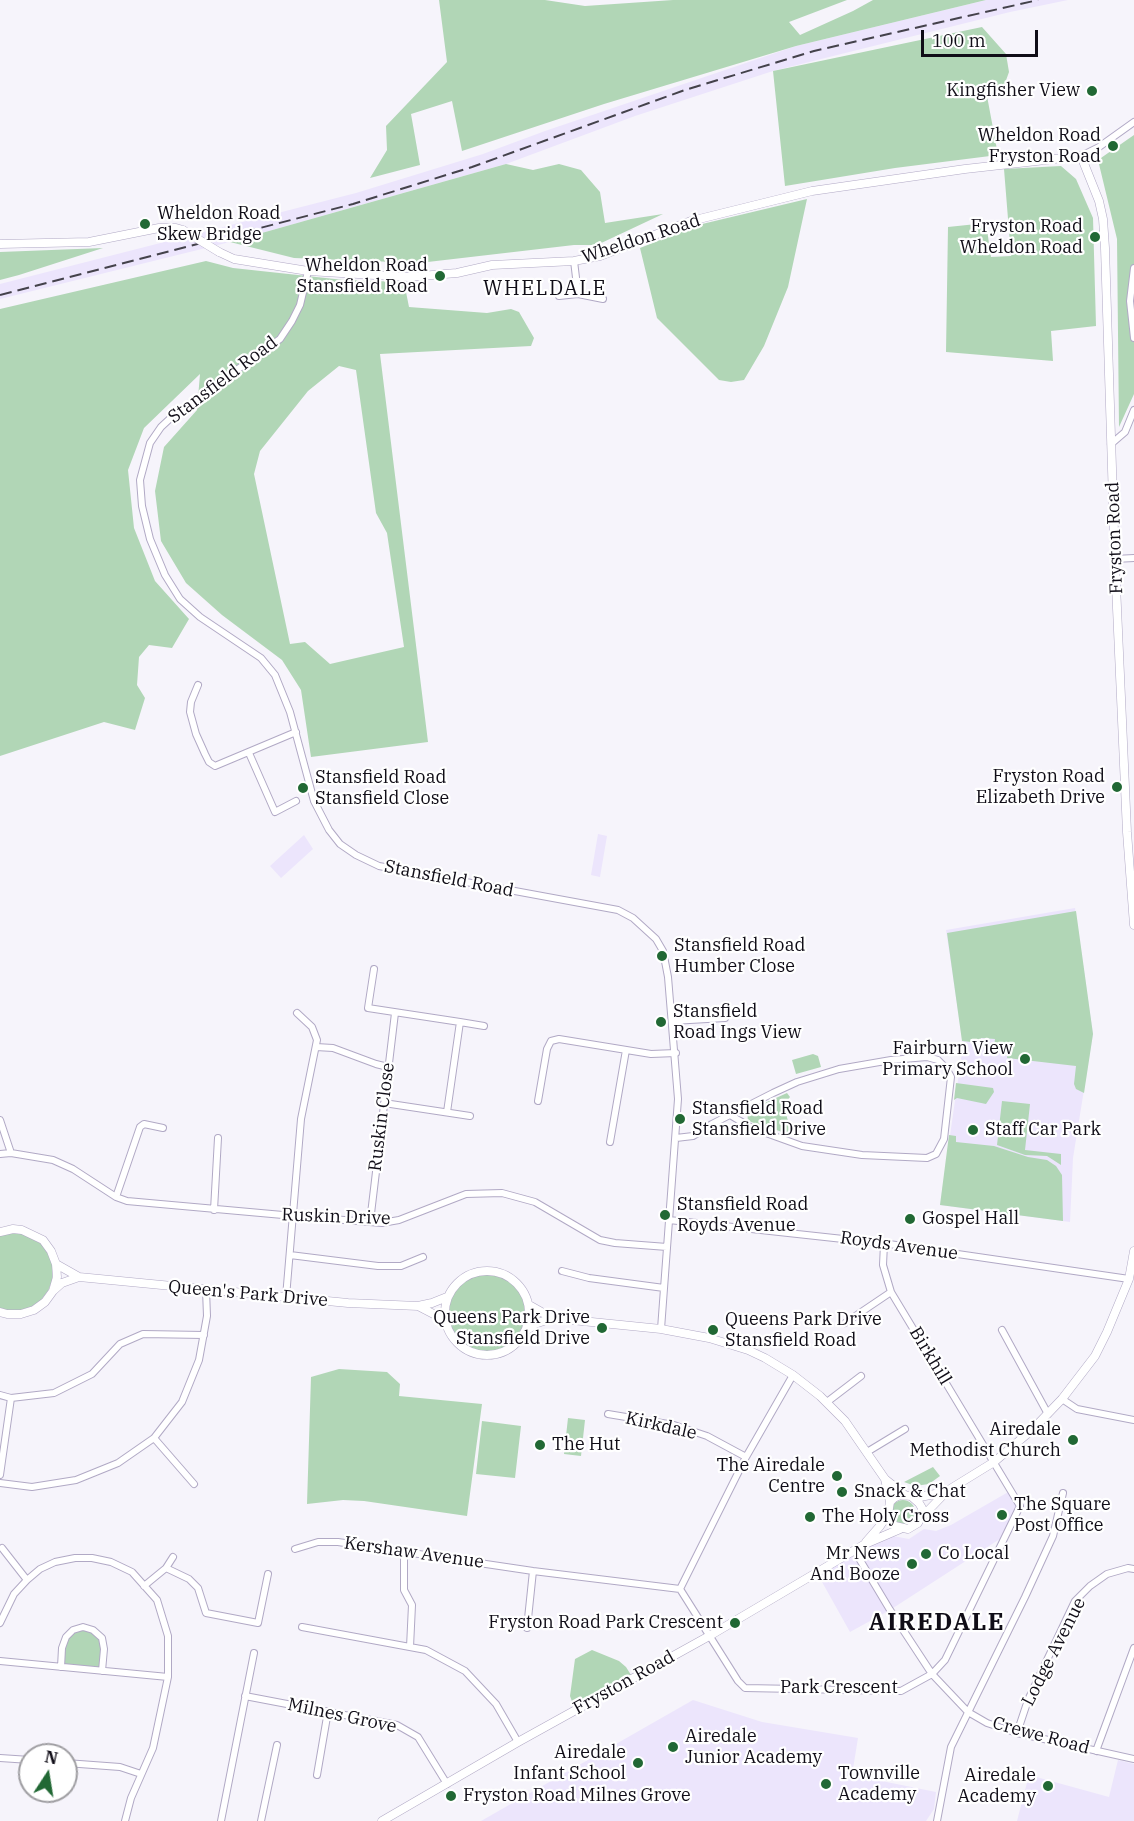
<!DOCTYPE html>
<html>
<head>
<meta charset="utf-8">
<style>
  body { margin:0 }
  #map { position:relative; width:1134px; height:1821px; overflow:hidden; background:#f6f4fb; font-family:"IBM Plex Serif",serif }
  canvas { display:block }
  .north { position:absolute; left:18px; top:1743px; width:60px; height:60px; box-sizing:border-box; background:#fff; border:2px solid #9f9ea2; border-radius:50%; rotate:12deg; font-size:16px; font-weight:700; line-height:24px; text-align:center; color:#100d17 }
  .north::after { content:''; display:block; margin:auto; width:21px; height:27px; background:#216834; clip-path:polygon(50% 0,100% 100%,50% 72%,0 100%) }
  .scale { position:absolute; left:921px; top:30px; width:117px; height:27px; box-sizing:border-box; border:3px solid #100d17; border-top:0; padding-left:8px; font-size:18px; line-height:21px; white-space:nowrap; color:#100d17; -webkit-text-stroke:4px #fff; paint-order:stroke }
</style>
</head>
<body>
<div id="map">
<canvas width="1134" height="1821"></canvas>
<div class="north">N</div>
<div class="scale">100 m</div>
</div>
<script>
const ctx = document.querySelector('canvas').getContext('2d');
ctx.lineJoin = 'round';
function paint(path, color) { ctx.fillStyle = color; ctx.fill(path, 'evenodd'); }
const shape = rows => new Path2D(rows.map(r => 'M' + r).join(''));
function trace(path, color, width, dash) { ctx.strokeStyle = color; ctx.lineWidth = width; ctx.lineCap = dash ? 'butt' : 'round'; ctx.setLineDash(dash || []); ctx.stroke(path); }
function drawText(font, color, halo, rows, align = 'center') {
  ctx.font = font + ' "IBM Plex Serif",serif'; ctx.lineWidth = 4.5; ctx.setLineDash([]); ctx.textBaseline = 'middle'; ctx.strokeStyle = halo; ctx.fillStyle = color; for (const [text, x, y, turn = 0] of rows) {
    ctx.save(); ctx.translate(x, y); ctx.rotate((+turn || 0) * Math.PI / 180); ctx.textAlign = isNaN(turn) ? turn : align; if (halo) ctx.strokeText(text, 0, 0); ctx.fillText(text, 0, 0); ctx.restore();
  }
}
const built = shape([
  [986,0,1068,0,1010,12,773,71,635,116,506,164,230,242,0,299,0,284,356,193,483,154,545,131,796,46],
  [598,834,607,836,600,877,591,875],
  [304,835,313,849,281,878,270,866],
  [1075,908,1093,1034,1073,1158,1070,1222,940,1205,963,1045,946,930],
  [1010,1491,1020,1506,1006,1535,890,1610,850,1632,817,1573,887,1535,909,1539,924,1529,936,1531,951,1525],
  [693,1700,762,1722,858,1738,852,1775,936,1792,934,1809,926,1821,481,1821],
  [1118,1760,1134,1764,1134,1821,1017,1821,1029,1775,1109,1797]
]);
const green = shape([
  [439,0,545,0,585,6,673,0,847,0,789,22,800,35,853,11,873,0,986,0,796,46,604,104,462,151,452,101,411,114,420,165,370,178,387,150,386,126,447,62],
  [982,27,1006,54,1009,72,1004,86,997,94,987,96,998,155,895,168,785,186,773,71],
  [1134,135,1134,268,1130,301,1134,338,1134,394,1119,427,1117,239,1098,160],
  [506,164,533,170,559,164,581,170,600,192,605,223,663,214,597,245,574,245,419,263,294,258,230,242],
  [1061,166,1076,179,1093,218,1096,326,1051,331,1053,361,946,352,948,227,986,223,991,257,1011,256,1004,169],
  [807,199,788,287,764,346,744,380,731,382,719,380,657,318,640,248,698,225],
  [103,248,19,275,0,280,0,252],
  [206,261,233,268,344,280,404,282,409,307,487,313,511,309,519,312,534,338,531,346,380,354,428,742,311,757,301,690,282,660,222,615,186,583,161,541,155,491,164,447,197,410,200,374,144,428,128,470,134,528,155,581,189,619,172,648,149,645,139,657,137,685,145,698,135,730,104,722,0,756,0,309],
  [339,366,356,370,376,513,387,533,404,647,330,664,305,642,290,644,254,474,260,451,308,391],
  [1076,911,1093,1034,1084,1093,1076,1089,1074,1084,1076,1066,1007,1058,1009,1047,994,1046,995,1039,981,1038,980,1043,962,1041,947,933],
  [813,1054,818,1056,821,1067,796,1074,792,1060],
  [956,1083,993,1088,994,1092,986,1104,957,1098,954,1100],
  [787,1093,790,1097,785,1103,785,1111,789,1124,798,1137,748,1121,747,1111],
  [1002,1101,1030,1104,1025,1150,1061,1154,1061,1165,1047,1156,1025,1155,997,1145],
  [949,1135,956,1136,956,1142,994,1146,1028,1157,1047,1160,1056,1166,1062,1175,1063,1221,940,1205],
  [12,1233,21,1233,37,1240,45,1248,51,1258,53,1269,52,1281,48,1291,41,1300,32,1307,21,1310,10,1311,0,1308,0,1236],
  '448 1312a39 39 0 1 1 78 0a39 39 0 1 1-78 0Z',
  [339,1369,387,1372,400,1384,399,1396,482,1404,467,1516,364,1501,343,1500,307,1504,311,1377],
  [568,1418,585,1420,581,1456,564,1454],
  [482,1421,521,1426,515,1478,476,1474],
  [933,1467,940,1476,929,1484,915,1486,904,1482],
  '891 1512a12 12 0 1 1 24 0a12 12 0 1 1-24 0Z',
  [83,1627,102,1638,102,1671,61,1667,66,1637],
  [592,1650,619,1661,626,1667,631,1675,574,1707,570,1696,575,1659]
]);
const minor = shape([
  [1081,156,1099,147,1134,122],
  [574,261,578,294],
  [1134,268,1130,301,1134,338],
  [308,271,300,305,292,321,280,339,175,414,161,427,150,443,140,480,142,506,150,539,165,575,180,599,200,617,261,658,275,675,290,712,314,801,329,830,340,844,356,855,379,866,618,910,633,918,656,939,663,951,668,977,678,1099,661,1329],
  [559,296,578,294,603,299],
  [1111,444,1125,432,1134,410],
  [1115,559,1134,558],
  [198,685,191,702,190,712,196,734,205,754,209,762,215,766,296,732],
  [249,753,275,812,296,801],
  [374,969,368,1008,460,1022,447,1112],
  [672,1021,725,1018],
  [460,1022,484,1026],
  [316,1047,333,1048,376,1064,388,1067],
  [538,1101,547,1049,551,1041,559,1039,651,1054,676,1053],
  [384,1103,470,1116],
  [0,1120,11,1153],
  [676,1138,693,1136,712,1124,773,1093,797,1082,839,1069,891,1060,927,1057,938,1060,946,1068,951,1077,944,1139,936,1154,927,1158,862,1155,802,1146,752,1128,730,1115],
  [610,1142,626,1050],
  [0,1154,11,1153,53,1160,73,1169,116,1197,127,1201,294,1216,382,1223,399,1220,466,1194,502,1193,535,1202,600,1240,615,1243,667,1247],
  [116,1197,140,1127,144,1124,163,1128],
  [214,1210,218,1138],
  [669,1220,889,1244,1129,1279],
  [370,1222,395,1013],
  [290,1255,378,1266,401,1266,423,1257],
  [562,1271,589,1278,664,1288],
  [286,1297,301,1119,317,1040,312,1027,297,1013],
  [845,1323,891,1292],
  [1002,1330,1048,1414],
  [0,1395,11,1398,54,1393,92,1374,120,1344,143,1334,204,1335],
  [1062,1399,1077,1409,1134,1420],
  [827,1402,861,1376],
  [608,1414,674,1425,707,1436,746,1457],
  [154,1438,194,1484],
  [867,1452,905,1429],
  [0,1475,11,1398],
  [0,1483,32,1487,76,1480,118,1463,154,1438,182,1402,199,1360,207,1316,206,1290],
  [2,1548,27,1580],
  [295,1549,318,1542,338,1542,533,1571,680,1589,738,1681,745,1688,901,1691,932,1674,945,1660,1020,1506,891,1292,883,1265,884,1244],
  [404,1550,404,1590,412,1605,410,1647],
  [854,1550,890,1610,932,1674,968,1712,987,1723,1017,1733,1134,1759],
  [166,1568,189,1579,198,1588,206,1613,258,1623,268,1574],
  [144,1586,166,1568,173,1557],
  [680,1589,746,1457,793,1375],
  [0,1623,14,1594,27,1580,40,1569,55,1562,75,1558,92,1558,111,1562,132,1572,157,1600,168,1636,168,1677,153,1748,131,1798,125,1821],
  [302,1627,426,1650,465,1671,496,1704,518,1742],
  [527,1628,533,1571],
  [0,1661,168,1677],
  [61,1667,62,1648,66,1637,73,1630,83,1627,93,1630,102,1638,104,1649,102,1671],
  [245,1696,397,1725,418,1737,447,1784],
  [1017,1733,1028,1700,1075,1601,1090,1586,1107,1574,1128,1568,1134,1569],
  [1096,1751,1134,1648],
  [0,1758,30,1760],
  [66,1763,120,1767,141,1774],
  [317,1775,328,1711],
  [221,1821,254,1653],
  [261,1821,277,1745],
  [937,1821,951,1747,1025,1597,1053,1536,1063,1493]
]);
const tertiary = shape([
  [0,244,89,242,159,228,176,228,183,230],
  [219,252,234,259,308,271,408,277,457,273,492,265,574,261,600,256,691,221,812,191,965,169,1081,156,1099,201,1103,219,1105,248,1115,563,1127,832,1134,925],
  [0,1232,13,1229,22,1230,43,1240,51,1251,56,1264,57,1277,53,1291,45,1302,34,1310,21,1314,7,1314,0,1312],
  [56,1264,79,1277],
  '445 1313a42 42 0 1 1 84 0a42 42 0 1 1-84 0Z',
  [53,1291,62,1283,79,1277,348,1303,418,1306,432,1303,447,1297],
  [529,1305,552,1318,661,1329,709,1338,748,1350,765,1358,793,1375,820,1396,845,1421,885,1479,905,1495],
  [420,1307,445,1320],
  [526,1331,535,1324,552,1318],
  [885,1479,890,1502],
  [915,1498,945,1492],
  [921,1518,947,1491,994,1462,1033,1429,1062,1399,1095,1356,1107,1332,1129,1279,1134,1251],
  [866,1542,880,1526,888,1514,890,1502,894,1498,900,1495,911,1496,919,1503,922,1508,922,1514,918,1523,908,1529,895,1526,891,1522,888,1514],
  [382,1821,518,1742,711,1635,865,1544,900,1529]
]);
const rail = shape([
  [0,295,353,204,472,167,685,90,814,51,1038,0]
]);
const tertiaryBridge = shape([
  [183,230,219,252]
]);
const markers = [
  [1092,91,6,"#216834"],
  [1113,146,6,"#216834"],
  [145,224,6,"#216834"],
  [1095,237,6,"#216834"],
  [440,276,6,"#216834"],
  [1117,787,6,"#216834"],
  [303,788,6,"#216834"],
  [662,956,6,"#216834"],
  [661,1022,6,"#216834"],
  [1025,1059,6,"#216834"],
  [680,1119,6,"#216834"],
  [973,1130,6,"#216834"],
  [665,1215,6,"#216834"],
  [910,1219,6,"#216834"],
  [602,1328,6,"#216834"],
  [713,1330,6,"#216834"],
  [1073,1440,6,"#216834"],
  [540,1445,6,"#216834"],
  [837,1476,6,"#216834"],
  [842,1492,6,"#216834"],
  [1002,1515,6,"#216834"],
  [810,1517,6,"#216834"],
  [926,1554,6,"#216834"],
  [912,1564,6,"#216834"],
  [735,1623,6,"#216834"],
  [673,1747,6,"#216834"],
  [638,1763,6,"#216834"],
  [826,1784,6,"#216834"],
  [1048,1786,6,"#216834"],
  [451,1796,6,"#216834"]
];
const poiNames = [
  ["Kingfisher View",1080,91,"right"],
  ["Wheldon Road",1101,136,"right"],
  ["Fryston Road",1101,157,"right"],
  ["Wheldon Road",157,214],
  ["Skew Bridge",157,235],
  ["Fryston Road",1083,227,"right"],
  ["Wheldon Road",1083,248,"right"],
  ["Wheldon Road",428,266,"right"],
  ["Stansfield Road",428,287,"right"],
  ["Fryston Road",1105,777,"right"],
  ["Elizabeth Drive",1105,798,"right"],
  ["Stansfield Road",315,778],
  ["Stansfield Close",315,799],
  ["Stansfield Road",674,946],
  ["Humber Close",674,967],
  ["Stansfield",673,1012],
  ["Road Ings View",673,1033],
  ["Fairburn View",1013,1049,"right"],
  ["Primary School",1013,1070,"right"],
  ["Stansfield Road",692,1109],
  ["Stansfield Drive",692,1130],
  ["Staff Car Park",985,1130],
  ["Stansfield Road",677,1205],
  ["Royds Avenue",677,1226],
  ["Gospel Hall",922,1219],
  ["Queens Park Drive",590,1318,"right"],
  ["Stansfield Drive",590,1339,"right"],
  ["Queens Park Drive",725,1320],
  ["Stansfield Road",725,1341],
  ["Airedale",1061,1430,"right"],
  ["Methodist Church",1061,1451,"right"],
  ["The Hut",552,1445],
  ["The Airedale",825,1466,"right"],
  ["Centre",825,1487,"right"],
  ["Snack & Chat",854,1492],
  ["The Square",1014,1505],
  ["Post Office",1014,1526],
  ["The Holy Cross",822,1517],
  ["Mr News",900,1554,"right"],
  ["And Booze",900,1575,"right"],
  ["Co Local",938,1554],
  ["Fryston Road Park Crescent",723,1623,"right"],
  ["Airedale",685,1737],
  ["Junior Academy",685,1758],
  ["Airedale",626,1753,"right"],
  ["Infant School",626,1774,"right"],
  ["Townville",838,1774],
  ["Academy",838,1795],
  ["Airedale",1036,1776,"right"],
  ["Academy",1036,1797,"right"],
  ["Fryston Road Milnes Grove",463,1796]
];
const streetNames = [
  ["Wheldon Road",641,239,-18],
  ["Stansfield Road",223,380,-37],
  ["Fryston Road",1115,538,-92],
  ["Stansfield Road",449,879,11],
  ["Ruskin Close",382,1117,-83],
  ["Ruskin Drive",336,1217,2],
  ["Royds Avenue",899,1246,8],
  ["Queen's Park Drive",248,1294,5],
  ["Birkhill",930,1356,59],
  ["Kirkdale",661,1426,13],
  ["Kershaw Avenue",414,1553,8],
  ["Lodge Avenue",1054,1652,-63],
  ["Fryston Road",624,1683,-29],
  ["Park Crescent",839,1688],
  ["Milnes Grove",342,1716,12],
  ["Crewe Road",1041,1736,15]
];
const neighbourhoodNames = [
  ["WHELDALE",545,289]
];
const districtNames = [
  ["AIREDALE",937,1623]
];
paint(built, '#ece5fc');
paint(green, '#b1d6b6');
trace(minor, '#b1a9c5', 8);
trace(tertiary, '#b1a9c5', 9);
trace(minor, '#fff', 6);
trace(tertiary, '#fff', 8);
trace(rail, '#44424b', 2, [12, 6]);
trace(tertiaryBridge, '#b1a9c5', 9, []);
trace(tertiaryBridge, '#fff', 8);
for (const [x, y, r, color] of markers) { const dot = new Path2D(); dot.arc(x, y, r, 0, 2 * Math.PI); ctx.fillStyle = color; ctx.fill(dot); trace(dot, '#fff', 2); }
drawText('18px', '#100d17', '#fff', poiNames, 'left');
drawText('18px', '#100d17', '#fff', streetNames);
ctx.letterSpacing = '1.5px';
drawText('20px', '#100d17', '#fff', neighbourhoodNames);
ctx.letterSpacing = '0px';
ctx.letterSpacing = '1.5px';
drawText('bold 24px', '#100d17', '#fff', districtNames);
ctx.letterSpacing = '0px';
</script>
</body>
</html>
